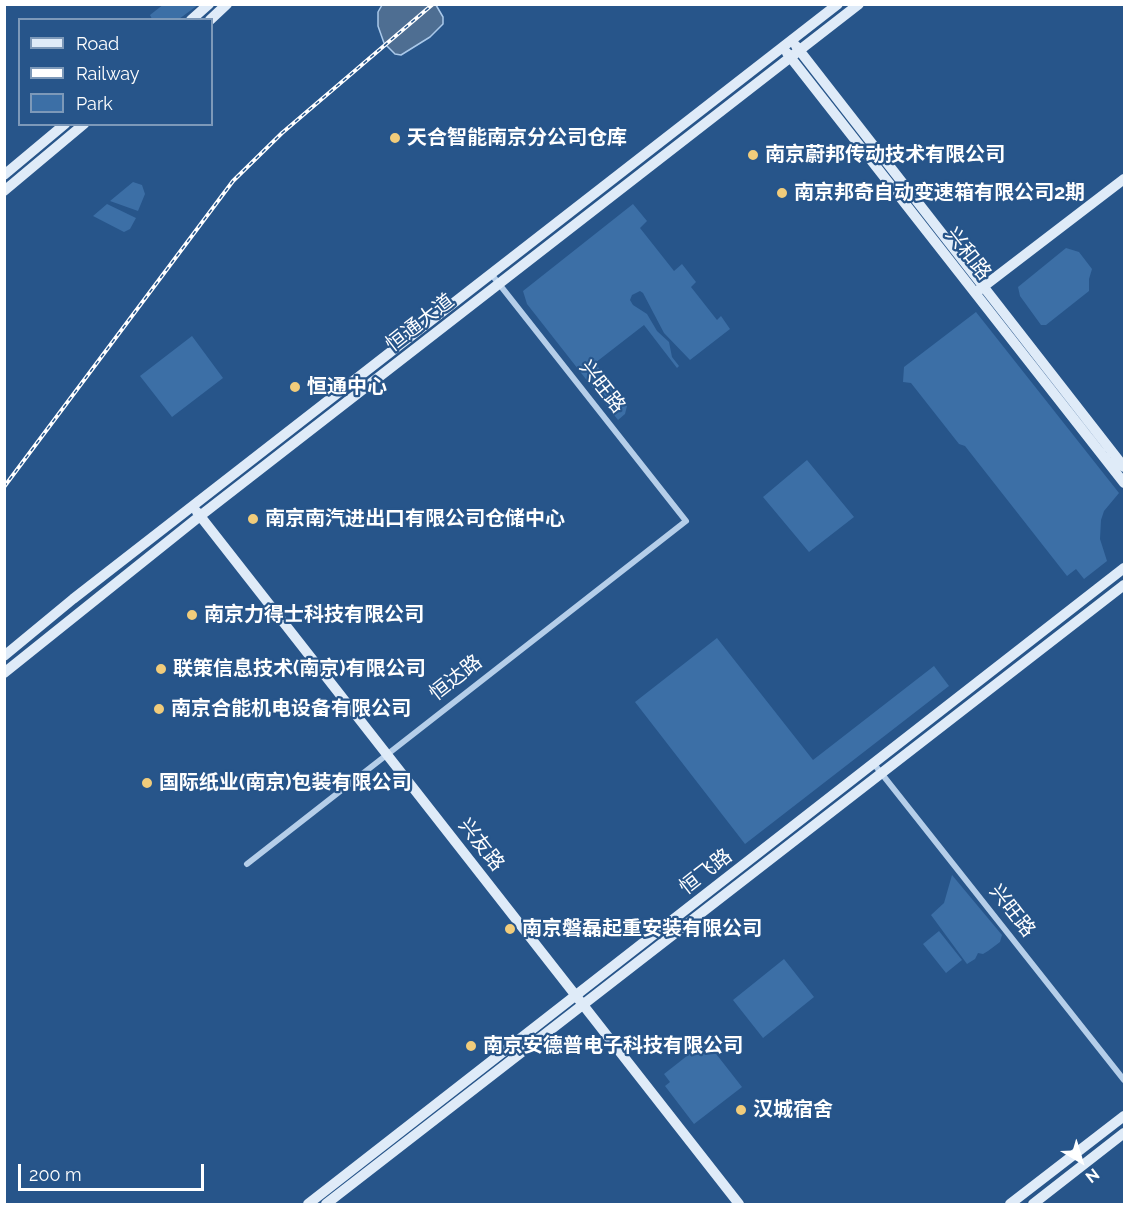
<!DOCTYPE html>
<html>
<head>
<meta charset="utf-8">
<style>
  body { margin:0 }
  #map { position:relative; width:1129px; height:1209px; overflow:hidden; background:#27558a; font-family:Raleway,sans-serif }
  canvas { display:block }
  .frame { position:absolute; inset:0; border:6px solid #fff; pointer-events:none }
  .legend { position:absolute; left:18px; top:18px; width:195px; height:108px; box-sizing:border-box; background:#27558a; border:2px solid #7d99b9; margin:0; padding:8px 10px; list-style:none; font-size:18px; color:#fff }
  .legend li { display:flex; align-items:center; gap:12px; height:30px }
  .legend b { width:30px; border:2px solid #7d99b9 }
  .north { position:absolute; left:1051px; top:1131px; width:60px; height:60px; -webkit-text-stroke:4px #27558a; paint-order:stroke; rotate:142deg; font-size:16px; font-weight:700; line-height:24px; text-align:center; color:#fff }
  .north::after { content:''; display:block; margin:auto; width:21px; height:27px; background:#fff; clip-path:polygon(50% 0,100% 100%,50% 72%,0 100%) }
  .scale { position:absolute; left:18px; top:1164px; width:186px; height:27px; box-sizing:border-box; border:3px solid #fff; border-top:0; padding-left:8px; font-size:18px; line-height:21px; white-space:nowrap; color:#fff; -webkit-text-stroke:4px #27558a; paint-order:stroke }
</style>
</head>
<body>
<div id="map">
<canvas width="1129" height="1209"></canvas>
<div class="frame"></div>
<ul class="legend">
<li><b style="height:8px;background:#dfebf8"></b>Road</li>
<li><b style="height:8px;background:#fff"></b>Railway</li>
<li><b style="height:16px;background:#3c6fa6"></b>Park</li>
</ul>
<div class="north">N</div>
<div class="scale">200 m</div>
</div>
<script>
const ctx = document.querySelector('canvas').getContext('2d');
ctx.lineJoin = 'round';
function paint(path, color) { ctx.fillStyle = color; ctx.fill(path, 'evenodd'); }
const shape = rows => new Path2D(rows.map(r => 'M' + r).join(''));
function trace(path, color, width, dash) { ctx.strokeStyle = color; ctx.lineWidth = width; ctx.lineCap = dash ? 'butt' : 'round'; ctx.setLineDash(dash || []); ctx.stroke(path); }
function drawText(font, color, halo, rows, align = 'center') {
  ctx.font = font + ' Raleway,"Noto Sans SC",sans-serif'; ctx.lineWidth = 4.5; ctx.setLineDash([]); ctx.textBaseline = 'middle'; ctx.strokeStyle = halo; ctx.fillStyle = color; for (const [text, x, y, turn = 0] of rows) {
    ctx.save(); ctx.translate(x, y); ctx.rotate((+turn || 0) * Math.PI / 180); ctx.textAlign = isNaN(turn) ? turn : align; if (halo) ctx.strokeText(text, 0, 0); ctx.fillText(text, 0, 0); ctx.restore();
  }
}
const green = shape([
  [164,4,198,4,198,5,179,19,152,19,150,15],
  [133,182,142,185,145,194,138,211,110,201],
  [107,204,136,218,130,229,124,232,93,216],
  [633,204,647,221,640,228,674,271,682,264,696,282,691,287,717,320,721,316,730,329,690,360,664,333,643,293,640,291,632,295,630,300,633,305,647,314,657,331,669,342,672,357,679,366,677,368,644,325,595,363,627,406,625,414,618,420,527,304,523,291],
  [1066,248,1079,252,1092,269,1089,279,1089,291,1046,325,1041,325,1020,296,1018,287],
  [976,312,1119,493,1104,511,1101,520,1100,539,1107,561,1084,579,1076,569,1067,576,965,446,959,444,911,383,903,382,904,367],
  [192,336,223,378,172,417,140,376],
  [807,460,854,517,809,552,763,497],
  [717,638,813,760,934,666,949,686,745,844,635,702],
  [952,875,1002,935,1000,942,988,951,983,954,978,953,975,959,967,964,931,915,944,903],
  [939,931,962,960,946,973,923,944],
  [784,959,814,997,763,1038,733,1000],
  [706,1041,742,1087,694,1124,665,1086,670,1082,664,1074]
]);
const water = shape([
  [382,5,436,5,443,17,443,24,430,37,401,55,395,54,384,43,378,26,378,12,382,5]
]);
const street = shape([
  [874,764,1124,1080],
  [247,864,686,521,492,275]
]);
const secondary = shape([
  [191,20,209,4],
  [210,20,227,4],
  [796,46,1124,467],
  [787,53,1124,483],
  [4,175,65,124],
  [4,191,84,124],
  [979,290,1124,179],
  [197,512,739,1204],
  [4,656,73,599,838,4],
  [4,673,200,516,859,4],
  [308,1204,1124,568],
  [326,1204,1124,585],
  [1010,1204,1124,1116],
  [1033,1204,1124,1133]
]);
const rail = shape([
  [4,487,233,181,282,133,433,4]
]);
const markers = [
  [395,138,6,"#f1cc7b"],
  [753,155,6,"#f1cc7b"],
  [782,193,6,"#f1cc7b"],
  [295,387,6,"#f1cc7b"],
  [253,519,6,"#f1cc7b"],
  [192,615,6,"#f1cc7b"],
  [161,669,6,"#f1cc7b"],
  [159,709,6,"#f1cc7b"],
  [147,783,6,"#f1cc7b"],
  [510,929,6,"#f1cc7b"],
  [471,1046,6,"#f1cc7b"],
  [741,1110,6,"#f1cc7b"]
];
const poiNames = [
  ["天合智能南京分公司仓库",407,138],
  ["南京蔚邦传动技术有限公司",765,155],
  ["南京邦奇自动变速箱有限公司2期",794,193],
  ["恒通中心",307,387],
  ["南京南汽进出口有限公司仓储中心",265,519],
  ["南京力得士科技有限公司",204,615],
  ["联策信息技术(南京)有限公司",173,669],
  ["南京合能机电设备有限公司",171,709],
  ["国际纸业(南京)包装有限公司",159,783],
  ["南京磐磊起重安装有限公司",522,929],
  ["南京安德普电子科技有限公司",483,1046],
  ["汉城宿舍",753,1110]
];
const streetNames = [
  ["兴和路",968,254,52],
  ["恒通大道",420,323,-38],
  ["兴旺路",602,387,52],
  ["恒达路",456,678,-38],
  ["兴友路",481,845,52],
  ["恒飞路",706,872,-38],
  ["兴旺路",1012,911,52]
];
paint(green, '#3c6fa6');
paint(water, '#4e6e92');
trace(water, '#aac9ea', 1.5);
trace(street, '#b5cee9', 6);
trace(secondary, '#dfebf8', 10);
trace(rail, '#fff', 4);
trace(rail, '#27558a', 1.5, [4.5]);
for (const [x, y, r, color] of markers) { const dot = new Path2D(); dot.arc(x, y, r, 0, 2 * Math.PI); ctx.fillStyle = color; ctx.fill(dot); trace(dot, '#27558a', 2); }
drawText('bold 20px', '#fff', '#27558a', poiNames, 'left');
drawText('20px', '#fff', '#27558a', streetNames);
</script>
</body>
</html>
